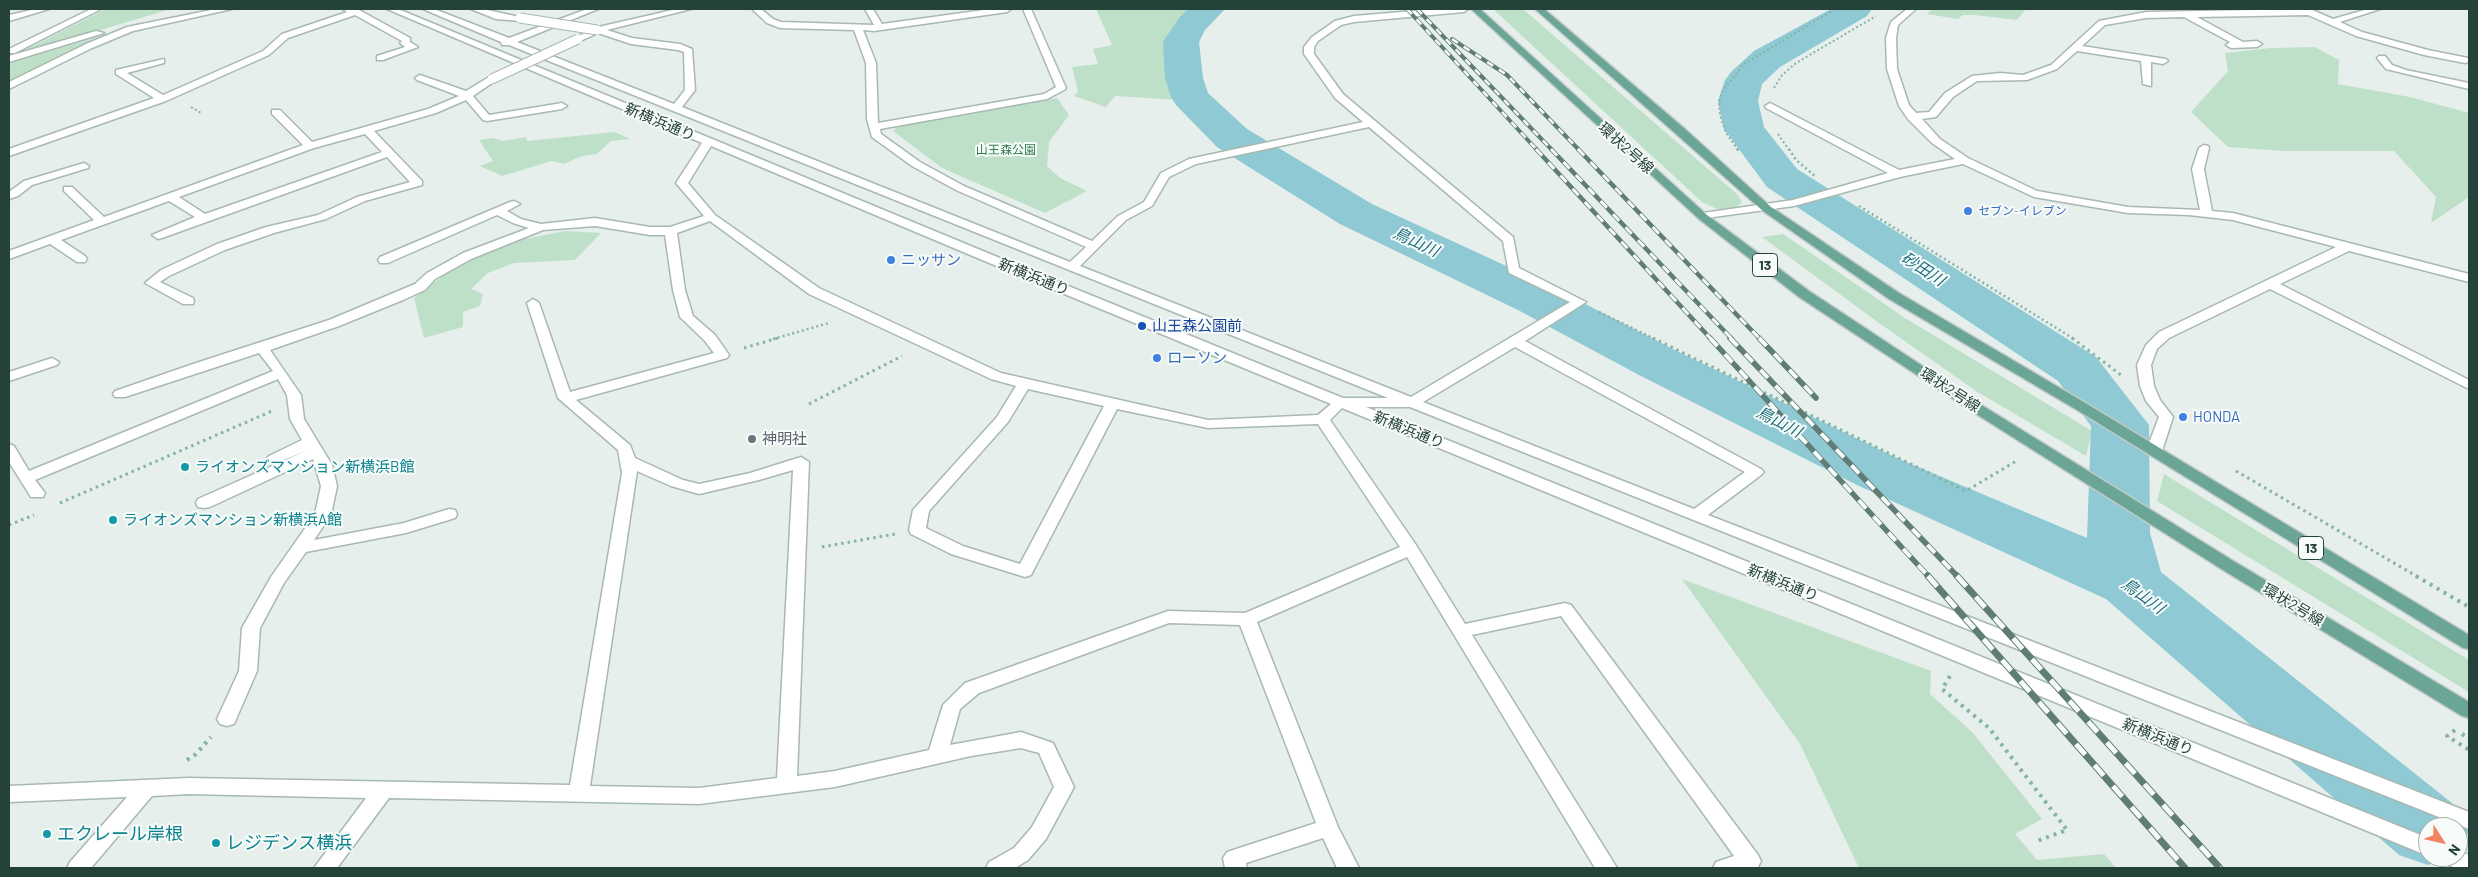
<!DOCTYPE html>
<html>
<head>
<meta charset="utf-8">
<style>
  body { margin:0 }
  #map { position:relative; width:2478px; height:877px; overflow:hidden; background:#e6efeb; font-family:Barlow,sans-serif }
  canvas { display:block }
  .frame { position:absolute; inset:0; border:10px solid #24423a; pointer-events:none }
  .north { position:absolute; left:2418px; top:817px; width:50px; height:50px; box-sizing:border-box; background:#f7fbf9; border:1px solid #a3b1ad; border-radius:50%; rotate:125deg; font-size:14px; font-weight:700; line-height:20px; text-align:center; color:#24423a }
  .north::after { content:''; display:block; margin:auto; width:18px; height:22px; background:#f4845f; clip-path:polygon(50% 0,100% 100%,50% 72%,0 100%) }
</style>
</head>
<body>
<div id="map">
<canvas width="2478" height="877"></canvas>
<div class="frame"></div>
<div class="north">N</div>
</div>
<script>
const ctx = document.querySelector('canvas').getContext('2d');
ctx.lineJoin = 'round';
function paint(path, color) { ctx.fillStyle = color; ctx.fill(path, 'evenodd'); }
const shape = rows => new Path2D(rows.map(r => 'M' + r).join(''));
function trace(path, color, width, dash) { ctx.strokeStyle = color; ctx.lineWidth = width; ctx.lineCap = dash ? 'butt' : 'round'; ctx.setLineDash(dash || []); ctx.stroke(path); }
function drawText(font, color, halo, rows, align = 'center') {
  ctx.font = font + ' Barlow,"Noto Sans JP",sans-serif'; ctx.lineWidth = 4; ctx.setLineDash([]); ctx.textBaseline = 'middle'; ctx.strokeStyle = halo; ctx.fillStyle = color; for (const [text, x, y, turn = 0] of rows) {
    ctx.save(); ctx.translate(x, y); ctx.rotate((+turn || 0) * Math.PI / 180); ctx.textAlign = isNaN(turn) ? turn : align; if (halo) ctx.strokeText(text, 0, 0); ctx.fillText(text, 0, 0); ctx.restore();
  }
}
const green = shape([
  [106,9,171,9,10,57,37,44],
  [1096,9,1201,9,1171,43,1180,100,1115,96,1106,107,1074,96,1078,91,1072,67,1098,64,1093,49,1112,45],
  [1493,9,1523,9,1738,195,1742,203,1733,209,1717,209,1702,202],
  [1932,9,2026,9,2017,20,1975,15,1963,15,1958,19,1927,14],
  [108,34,9,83,9,63],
  [2315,47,2339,60,2338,84,2410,97,2469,113,2469,197,2431,223,2436,197,2394,151,2284,151,2228,147,2191,112,2228,71,2225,53,2270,48],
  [1057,98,1069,115,1049,142,1047,166,1060,178,1087,191,1045,213,942,168,893,131,897,127],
  [615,132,630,139,611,141,597,154,582,156,564,164,552,161,502,176,480,166,493,161,479,140,493,138,503,141,526,137,527,141],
  [565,231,601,233,575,260,514,263,488,273,471,289,483,294,480,306,463,312,463,327,424,338,414,298,443,276,492,249,520,240],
  [1783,234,1905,318,2092,431,2086,456,1976,391,1879,323,1762,237],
  [2164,474,2469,660,2469,692,2157,501],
  [1682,579,1931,671,1930,694,1972,732,2042,819,2015,834,2037,860,2104,854,2116,868,1859,868,1800,744]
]);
const river = shape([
  [1188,9,1225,9,1205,30,1199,42,1203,78,1208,93,1247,129,1372,204,1554,288,1677,351,1899,459,2087,538,2091,426,2058,381,1767,187,1724,129,1718,101,1725,80,1731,72,1754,51,1831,9,1872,9,1867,16,1780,67,1762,84,1758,101,1764,127,1797,169,2096,357,2149,425,2150,533,2161,572,2457,807,2469,831,2458,853,2458,827,2428,827,2428,857,2451,857,2428,865,2399,855,2106,599,1857,485,1639,375,1518,310,1340,224,1217,147,1176,105,1171,97,1165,78,1163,42,1179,18,1188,9]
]);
const pathFar3 = shape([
  [1774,88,1782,75,1796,63,1876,16],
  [191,107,201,113],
  [1778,134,1789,150],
  [1738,150,1726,133,1720,115,1719,102,1722,92,1744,64,1835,9]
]);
const pathFar2 = shape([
  [1737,149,1740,153],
  [1789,149,1796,160,1815,176],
  [1859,206,2074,339],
  [1599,312,1655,339],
  [773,339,829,323]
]);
const pathFar1 = shape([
  [1653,338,1966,491,2018,460],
  [2072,338,2121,375],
  [744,348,778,338],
  [809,404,902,356],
  [2236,471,2418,577],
  [60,503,272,411],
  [9,525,34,515],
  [822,547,895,534]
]);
const path = shape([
  [2416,576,2469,607],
  [1950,676,1942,689,1989,728,2067,830,2034,842],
  [2455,730,2447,736,2469,750],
  [2462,734,2469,739],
  [187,760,196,754,211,737]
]);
const minor = shape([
  [36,9,49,9,9,21,9,15,36,9],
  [91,9,101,9,15,53,9,53,9,49,91,9],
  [216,9,232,9,133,31,92,48,9,89,9,82,86,44,127,27,216,9],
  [343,9,359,10,410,38,410,42,418,47,383,60,377,60,377,56,405,47,400,43,402,41,355,15,288,38,269,55,166,101,9,156,9,149,154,98,116,74,116,70,164,59,164,63,127,73,163,95,263,51,282,34,347,12,343,9],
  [387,9,398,9,1007,261,1343,398,1388,398,509,45,502,45,501,42,423,9,434,9,509,38,587,9,598,9,517,42,674,104,685,90,684,52,678,50,631,44,598,33,578,42,573,39,594,28,677,9,691,9,607,30,632,38,680,44,692,49,695,90,682,107,1070,262,1086,247,956,190,912,166,872,137,867,119,866,63,854,30,780,28,767,23,752,9,761,9,773,19,781,22,874,25,865,9,873,9,882,24,991,9,1011,9,1007,12,874,31,863,30,876,63,878,123,1044,94,1056,87,1023,9,1031,9,1066,88,1064,90,1047,99,880,129,881,134,920,162,964,186,1092,241,1118,216,1144,202,1161,173,1189,159,1363,122,1335,98,1304,54,1304,47,1312,37,1335,21,1354,16,1438,9,1468,9,1464,12,1354,22,1341,25,1318,41,1314,47,1314,54,1343,94,1513,237,1519,268,1586,302,1525,341,1761,469,1764,472,1761,475,1708,515,2469,812,2469,829,1410,407,1366,407,2428,838,2428,856,1342,408,1330,420,1416,545,1465,624,1565,603,1571,605,1758,855,1761,861,1758,867,1713,868,1716,862,1734,856,1561,616,1472,635,1617,868,1595,868,1407,557,1257,622,1338,827,1359,868,1337,868,1323,838,1246,863,1247,868,1225,868,1223,858,1227,852,1316,823,1240,625,1169,623,979,693,960,709,950,745,1021,732,1053,743,1074,787,1046,839,1028,860,1015,868,986,868,989,862,1014,848,1032,827,1054,787,1039,753,1021,748,971,756,835,787,699,804,389,798,337,868,314,868,366,798,189,794,152,796,91,868,67,868,70,862,127,797,9,802,9,786,189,778,570,785,622,473,618,450,558,398,527,303,533,299,539,303,570,392,714,353,705,341,680,317,673,290,665,235,650,235,595,226,543,230,471,259,435,279,425,290,403,300,339,326,270,350,301,395,304,419,332,465,337,486,331,515,314,540,404,523,449,509,455,510,457,514,455,518,406,533,306,552,284,583,260,628,257,671,234,724,227,726,220,724,217,719,239,671,242,628,271,577,315,514,321,486,313,459,210,507,204,508,198,507,196,503,198,499,308,450,274,464,266,459,269,456,302,440,290,419,287,395,278,379,35,480,45,493,43,497,31,497,9,462,9,444,14,446,29,471,273,371,259,353,125,397,115,397,113,394,115,391,196,363,329,320,415,284,427,273,463,253,529,228,513,223,497,215,388,263,380,263,378,260,380,257,510,202,514,201,520,204,507,211,521,219,541,224,595,218,650,227,670,227,704,216,676,183,702,143,387,9],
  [1369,127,1503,241,1509,273,1570,302,1411,397,1080,266,1126,220,1152,206,1169,177,1196,164,1369,127],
  [711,146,999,267,1331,404,1318,415,1208,420,1001,373,819,288,715,215,688,183,711,146],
  [710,221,809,294,991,379,1016,386,997,417,913,510,909,530,911,534,951,554,1025,577,1031,575,1117,409,1208,428,1318,424,1400,547,1245,613,1168,611,965,683,943,705,929,750,835,771,797,776,809,462,801,457,750,473,699,484,683,480,635,458,630,445,576,400,727,358,729,355,715,335,693,316,685,290,677,233,710,221],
  [1515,347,1745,472,1694,509,1423,402,1515,347],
  [1028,389,1104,406,1020,564,963,546,926,528,929,511,1008,422,1028,389],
  [793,470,777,778,699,788,590,786,637,471,671,486,699,494,759,480,793,470],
  [471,9,483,9,524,18,520,21,496,19,471,9],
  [1907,9,1916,9,1898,25,1896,38,1897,69,1909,105,1916,113,1929,112,1945,93,1972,76,2000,73,2023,75,2051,65,2099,21,2146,12,2310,9,2333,19,2368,9,2380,9,2340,22,2362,32,2428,50,2468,58,2468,62,2465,63,2424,55,2356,36,2308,15,2197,17,2243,42,2257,41,2262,44,2257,47,2231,48,2226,45,2230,42,2184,17,2146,18,2105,25,2082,46,2166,59,2168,61,2163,64,2151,62,2151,86,2143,84,2141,61,2077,51,2057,69,2027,80,1977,81,1953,97,1936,117,1922,119,1940,139,1968,158,2037,191,2128,207,2200,210,2192,169,2199,148,2204,145,2208,146,2209,148,2204,169,2212,211,2233,213,2469,274,2469,282,2349,251,2280,284,2469,380,2469,389,2270,289,2169,338,2157,349,2151,365,2154,386,2160,400,2173,417,2162,451,2154,456,2146,451,2159,417,2146,401,2140,386,2137,365,2146,345,2159,332,2336,247,2233,220,2189,215,2128,213,2034,197,1963,164,1900,177,1794,206,1699,219,1699,215,1703,213,1793,200,1888,173,1766,108,1765,106,1770,103,1899,170,1955,159,1932,143,1908,119,1899,106,1887,69,1886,38,1891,22,1907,9],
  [96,31,104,33,9,62,9,56,96,31],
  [2379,56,2385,56,2392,65,2406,70,2469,83,2469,89,2386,69,2377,58,2379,56],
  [420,75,466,91,489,77,495,77,495,81,473,96,489,115,562,103,567,106,562,109,487,121,483,120,466,100,436,113,374,131,422,181,422,185,365,201,326,219,274,233,225,250,169,276,160,282,193,298,194,301,193,304,183,304,145,283,161,270,217,244,266,227,318,215,357,197,410,182,387,157,162,238,158,239,152,235,195,217,169,201,61,240,85,256,87,259,85,262,77,262,50,244,9,259,9,251,94,220,64,191,64,187,72,187,104,217,303,145,272,114,272,110,280,110,312,142,428,109,459,96,417,80,415,78,420,75],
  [365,134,382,152,205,214,179,197,314,148,365,134],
  [84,163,89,166,88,168,32,185,18,196,9,199,9,192,24,181,84,163],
  [52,358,59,362,57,365,9,381,9,372,52,358],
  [2458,850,2469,855,2469,868,2456,868,2444,863,2440,857,2458,857,2458,850]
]);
const major = shape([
  [1471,9,1480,9,1707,215,1809,291,1983,406,2235,562,2469,702,2469,718,2462,716,2223,570,1973,412,1799,297,1699,219,1471,9],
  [1535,9,1544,9,1685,129,1771,207,1899,293,2087,404,2469,635,2469,649,2463,648,2077,410,1889,299,1763,211,1535,9]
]);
const railFar3 = shape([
  [1407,9,1537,150],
  [1417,9,1552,150],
  [1452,39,1507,75,1579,150]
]);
const railFar2 = shape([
  [1536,149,1711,339],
  [1551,149,1732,339],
  [1578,149,1760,339]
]);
const railFar1 = shape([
  [1710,338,1929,577],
  [1730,338,1958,577],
  [1759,338,1816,398]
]);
const rail = shape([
  [1928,576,2185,868],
  [1957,576,2220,868]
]);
const minorBridge = shape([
  [520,18,597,30],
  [492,79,578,39]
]);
const markers = [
  [1968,211,5,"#3f7fe0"],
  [891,260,5,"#3f7fe0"],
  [1142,326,5,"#1a4fb4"],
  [1157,358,5,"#3f7fe0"],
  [2183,417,5,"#3f7fe0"],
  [752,439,5,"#6b7280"],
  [185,467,5,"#0f9aa8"],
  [113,520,5,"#0f9aa8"],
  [47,834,5,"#0f9aa8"],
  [216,843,5,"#0f9aa8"]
];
const farParknames = [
  ["山王森公園",1006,150]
];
const farShopnames = [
  ["セブン-イレブン",1978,211]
];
const shields = [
  [1765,265,25],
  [2311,548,25]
];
const shieldNames = [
  ["13",1765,265],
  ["13",2311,548]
];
const streetNames = [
  ["新横浜通り",660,122,23],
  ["環状2号線",1626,148,42],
  ["新横浜通り",1034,277,22],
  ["環状2号線",1950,390,33],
  ["新横浜通り",1409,430,22],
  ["新横浜通り",1783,583,22],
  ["環状2号線",2293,605,31],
  ["新横浜通り",2158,737,22]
];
const shopNames = [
  ["ニッサン",901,260],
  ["ローソン",1167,358],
  ["HONDA",2193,417]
];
const transitNames = [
  ["山王森公園前",1152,326]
];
const worshipNames = [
  ["神明社",762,439]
];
const cultureNames = [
  ["ライオンズマンション新横浜B館",195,467],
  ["ライオンズマンション新横浜A館",123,520]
];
const waterNames = [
  ["鳥山川",1416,242,25],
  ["砂田川",1923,269,33],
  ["鳥山川",1779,422,27],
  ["鳥山川",2143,596,36]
];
const nearCulturenames = [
  ["エクレール岸根",57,834],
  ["レジデンス横浜",226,843]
];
paint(green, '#bfe0c8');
paint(river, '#8ec9d4');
trace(minor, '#a8b8b2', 3);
trace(major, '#c2cac8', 3);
trace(pathFar3, '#86b3a5', 2, [2, 2.5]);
trace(pathFar2, '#86b3a5', 2.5, [2, 3]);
trace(pathFar1, '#86b3a5', 3, [2.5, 4]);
trace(path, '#86b3a5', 4, [3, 5]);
paint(minor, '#fff');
paint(major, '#6aa596');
trace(railFar3, '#5f7d75', 4);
trace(railFar2, '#5f7d75', 4.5);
trace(railFar1, '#5f7d75', 5.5);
trace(rail, '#5f7d75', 7);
trace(railFar3, '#f7fbf9', 2.5, [7]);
trace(railFar2, '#f7fbf9', 3, [9]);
trace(railFar1, '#f7fbf9', 4, [11]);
trace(rail, '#f7fbf9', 5, [14]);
trace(minorBridge, '#a8b8b2', 11, []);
trace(minorBridge, '#fff', 9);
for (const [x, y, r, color] of markers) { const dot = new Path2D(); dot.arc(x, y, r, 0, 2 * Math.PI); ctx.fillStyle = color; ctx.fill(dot); trace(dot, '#f7fbf9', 2); }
drawText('12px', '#2d7a4b', '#f7fbf9', farParknames);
drawText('12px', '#366cbe', '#f7fbf9', farShopnames, 'left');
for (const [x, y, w] of shields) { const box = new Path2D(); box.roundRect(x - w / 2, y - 11.5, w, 23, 4); ctx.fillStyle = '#f7fbf9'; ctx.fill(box); trace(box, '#24423a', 1); }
drawText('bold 14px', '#24423a', null, shieldNames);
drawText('15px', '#24423a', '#f7fbf9', streetNames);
drawText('15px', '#366cbe', '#f7fbf9', shopNames, 'left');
drawText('15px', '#164399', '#f7fbf9', transitNames, 'left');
drawText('15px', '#5b616d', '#f7fbf9', worshipNames, 'left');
drawText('15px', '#0d838f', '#f7fbf9', cultureNames, 'left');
drawText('italic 16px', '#1c6f80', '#f7fbf9', waterNames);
drawText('18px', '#0d838f', '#f7fbf9', nearCulturenames, 'left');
</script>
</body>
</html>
